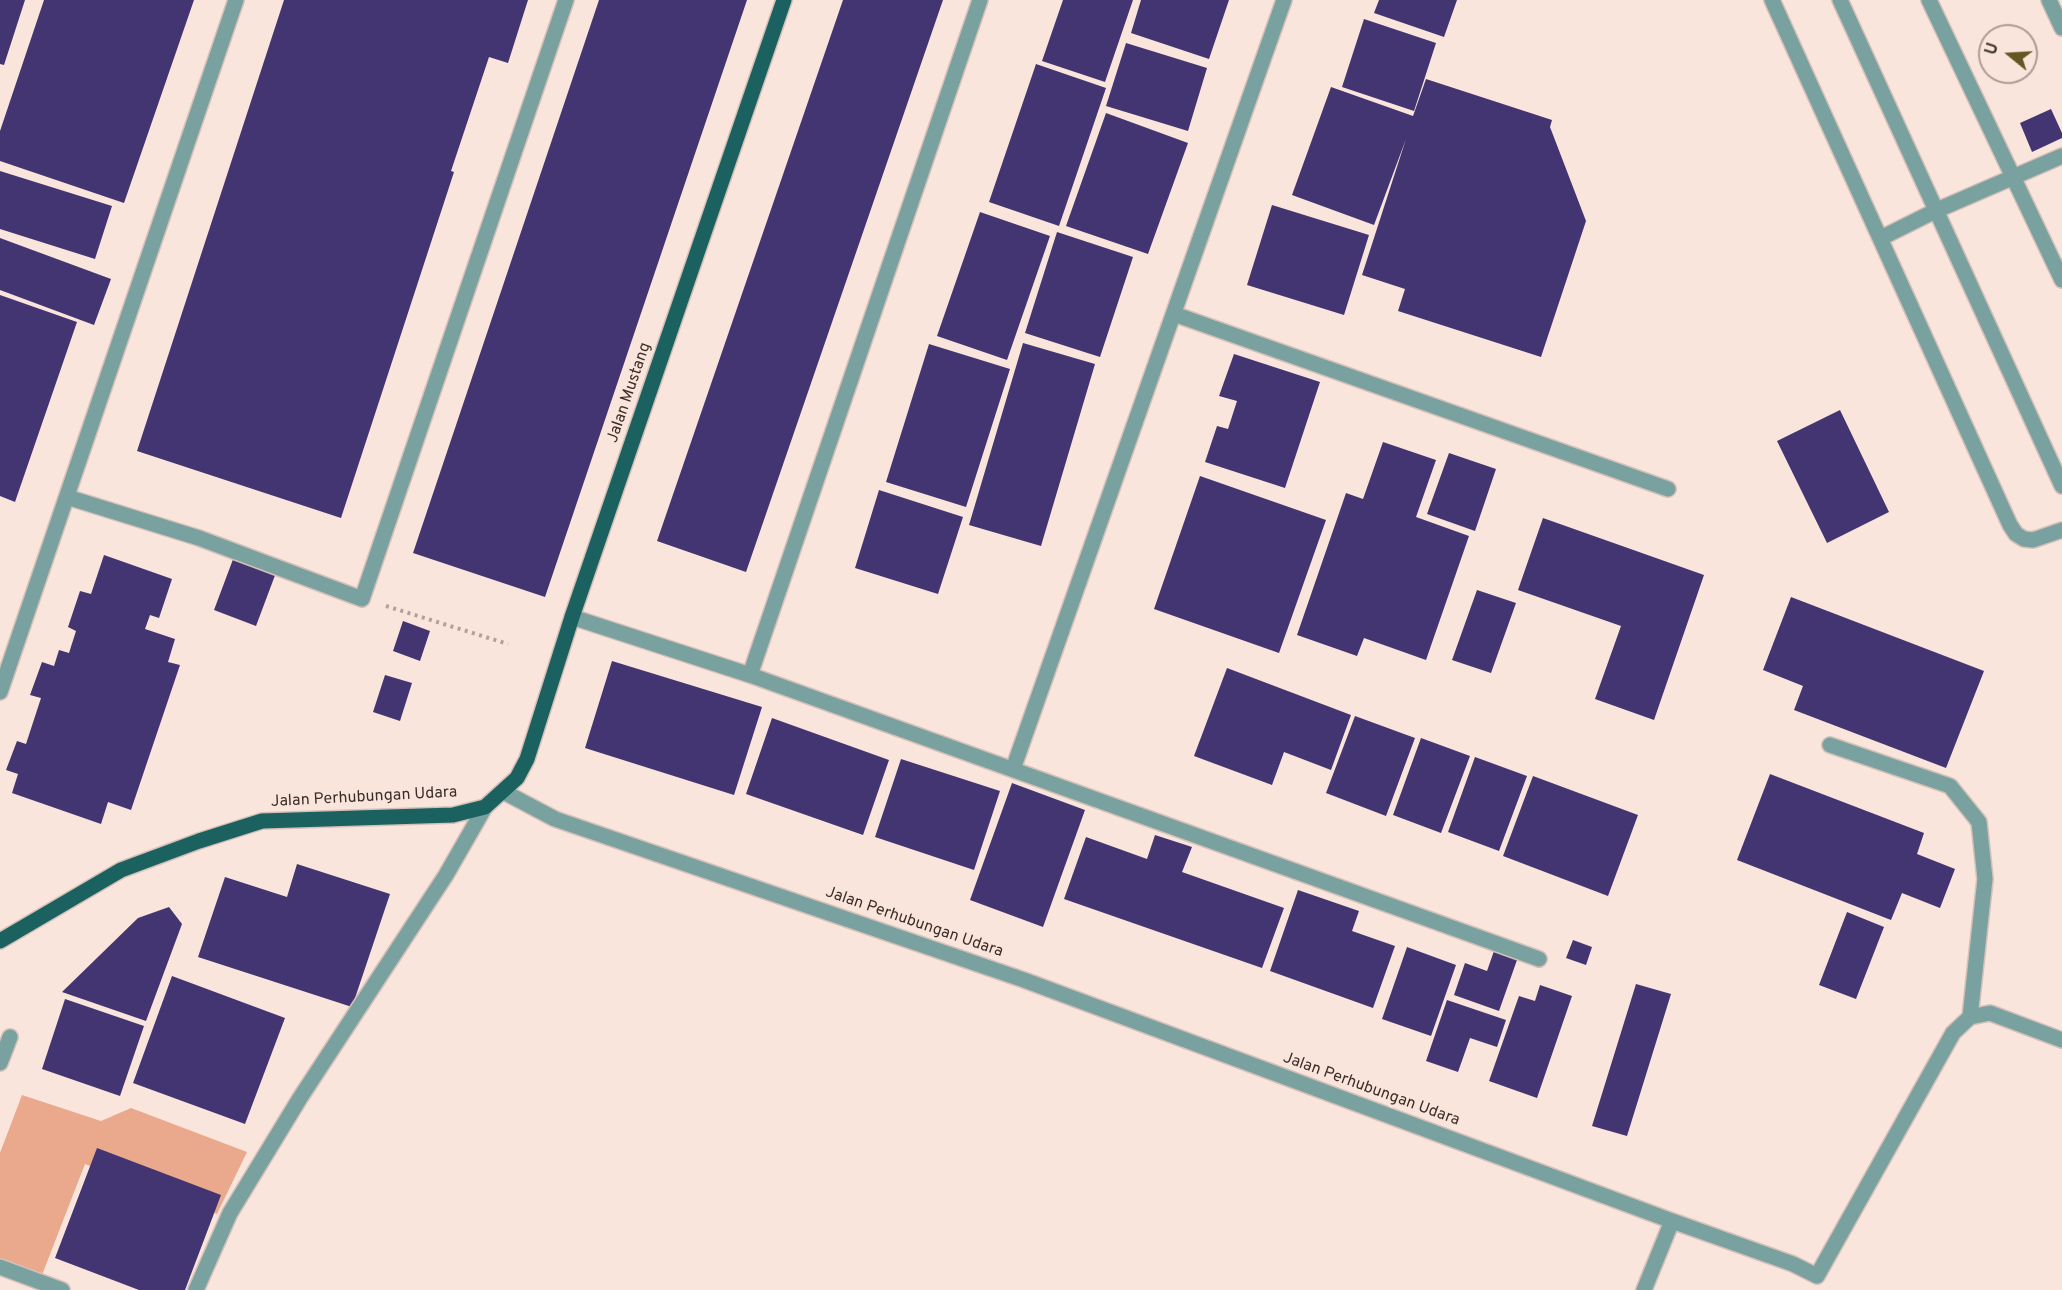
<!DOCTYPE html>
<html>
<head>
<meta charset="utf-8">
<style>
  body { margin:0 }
  #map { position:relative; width:2062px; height:1290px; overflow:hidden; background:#fae5dc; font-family:Overpass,sans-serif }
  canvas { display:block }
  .north { position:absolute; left:1978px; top:24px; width:60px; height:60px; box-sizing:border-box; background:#fae5dc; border:2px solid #ae9c94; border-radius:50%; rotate:288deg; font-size:16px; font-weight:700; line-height:24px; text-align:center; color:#3b2e28 }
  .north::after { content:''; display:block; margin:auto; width:21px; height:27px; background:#665623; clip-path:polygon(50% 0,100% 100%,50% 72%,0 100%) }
</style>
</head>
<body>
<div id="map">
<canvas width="2062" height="1290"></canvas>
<div class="north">U</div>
</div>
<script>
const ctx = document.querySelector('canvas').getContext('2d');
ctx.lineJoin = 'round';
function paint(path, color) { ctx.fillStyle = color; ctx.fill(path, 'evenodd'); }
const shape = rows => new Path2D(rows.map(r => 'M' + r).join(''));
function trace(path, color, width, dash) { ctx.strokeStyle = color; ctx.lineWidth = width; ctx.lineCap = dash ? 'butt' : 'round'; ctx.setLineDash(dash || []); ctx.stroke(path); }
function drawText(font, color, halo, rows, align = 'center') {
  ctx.font = font + ' Overpass,sans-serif'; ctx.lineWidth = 6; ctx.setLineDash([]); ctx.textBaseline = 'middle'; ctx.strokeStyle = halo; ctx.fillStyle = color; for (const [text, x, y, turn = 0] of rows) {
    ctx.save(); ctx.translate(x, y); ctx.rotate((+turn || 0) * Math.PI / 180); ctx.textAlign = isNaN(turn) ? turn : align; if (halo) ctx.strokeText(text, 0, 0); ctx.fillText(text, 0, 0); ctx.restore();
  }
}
const green = shape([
  [22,1095,101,1121,131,1108,247,1152,217,1214,85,1164,42,1275,0,1259,0,1153]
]);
const building = shape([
  [0,0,25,0,4,65,0,64],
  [44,0,194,0,124,203,0,161,0,131],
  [284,0,528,0,508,63,489,57,451,171,454,172,341,518,137,451],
  [599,0,747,0,545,597,413,553],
  [843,0,943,0,746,572,657,541],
  [1063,0,1133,0,1105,82,1042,61],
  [1141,0,1229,0,1209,59,1131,33],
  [1379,0,1457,0,1444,37,1374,13],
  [1364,19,1436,43,1414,111,1342,87],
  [1126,43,1207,68,1188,131,1106,106],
  [1036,64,1106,88,1059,226,989,202],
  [1426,79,1552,120,1550,127,1586,221,1541,357,1398,311,1405,289,1362,275,1406,139,1374,225,1292,195,1331,87,1413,116],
  [2051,109,2062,133,2062,138,2032,152,2020,123],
  [1106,113,1188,143,1148,254,1066,226],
  [0,171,112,206,95,259,0,229],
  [1272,205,1369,235,1344,315,1247,285],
  [980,212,1050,236,1007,360,937,336],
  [1057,232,1133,257,1100,357,1025,333],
  [0,238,111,279,94,325,0,290],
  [0,295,77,322,15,502,0,496],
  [1023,343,1095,364,1041,546,969,525],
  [929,344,1010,369,966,507,886,482],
  [1234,354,1320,382,1285,488,1205,462,1217,426,1228,429,1237,401,1219,396],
  [1840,410,1889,512,1827,543,1777,441],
  [1383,442,1436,460,1416,517,1469,536,1426,660,1364,638,1357,656,1297,635,1346,493,1363,499],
  [1449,453,1496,469,1475,531,1427,514],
  [1200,476,1326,520,1279,653,1154,609],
  [879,490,963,517,938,594,855,568],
  [1543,518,1704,575,1654,720,1595,699,1621,626,1518,590],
  [235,554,277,570,256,626,214,610],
  [104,555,172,579,159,618,150,615,145,629,175,639,168,662,180,665,131,810,108,802,101,824,12,793,18,774,6,770,17,741,26,744,41,698,30,695,42,662,54,666,59,650,69,653,76,631,68,627,80,591,91,594],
  [1477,590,1516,603,1491,673,1452,660],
  [1791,597,1984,671,1946,768,1794,710,1803,686,1763,670],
  [403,621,430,631,420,661,393,651],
  [612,661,762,707,734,795,585,748],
  [1227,668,1351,715,1331,770,1284,752,1272,785,1194,756],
  [385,675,412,683,400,721,373,712],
  [1355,716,1415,738,1386,816,1326,793],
  [772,718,889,760,863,835,746,794],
  [1421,738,1470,756,1441,833,1393,815],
  [1475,757,1527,776,1499,851,1448,832],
  [901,759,1000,791,974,870,875,837],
  [1770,774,1924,833,1917,854,1955,869,1940,908,1902,893,1891,920,1737,860],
  [1533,776,1638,815,1608,896,1503,856],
  [1012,783,1085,810,1043,927,970,900],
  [1155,835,1192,847,1182,872,1284,908,1262,968,1064,899,1086,837,1147,859],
  [297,864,390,894,352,1007,198,957,225,877,287,897],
  [1298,890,1359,911,1352,931,1395,946,1373,1008,1270,971],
  [169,907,182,924,146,1021,62,992,138,918],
  [1847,912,1884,927,1856,999,1819,985],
  [1573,940,1592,947,1586,965,1566,958],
  [1407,947,1456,965,1431,1036,1382,1019],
  [1494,951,1517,960,1499,1011,1454,995,1465,963,1487,971],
  [172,976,285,1018,245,1124,133,1083],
  [1636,984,1671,994,1627,1136,1592,1126],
  [1540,985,1572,996,1537,1098,1489,1081,1519,996,1535,1001],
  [65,999,144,1026,120,1096,42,1069],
  [1447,1000,1506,1020,1497,1047,1470,1038,1458,1072,1426,1061],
  [97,1148,221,1195,185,1290,139,1290,55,1258]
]);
const path = shape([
  [386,606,508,644]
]);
const minor = shape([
  [1772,0,2010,525,2016,534,2024,539,2033,540,2062,530],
  [1840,0,2062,486],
  [1929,0,2062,280],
  [2049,0,2062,28],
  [1881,238,1935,211,2062,156],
  [1174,314,1668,489],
  [67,497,199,538,362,599,566,0],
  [572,617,750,675,1539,959],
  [750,675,980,0],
  [0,692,236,0],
  [1830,745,1950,786,1979,822,1985,879,1970,1017],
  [1013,769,1284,0],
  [504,792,555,819,1024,980,1672,1221,1793,1264,1817,1276],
  [0,1063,10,1037],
  [0,1267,62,1290],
  [1817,1276,1953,1033,1970,1017,1990,1013,2062,1040],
  [196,1290,230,1213,300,1098,446,875,485,807],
  [1644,1290,1672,1221]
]);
const major = shape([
  [0,941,121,870,199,841,262,821,453,815,485,807,517,778,527,759,572,617,784,0]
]);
const streetNames = [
  ["Jalan Mustang",630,393,-71],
  ["Jalan Perhubungan Udara",364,798,-3],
  ["Jalan Perhubungan Udara",914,923,19],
  ["Jalan Perhubungan Udara",1371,1090,20]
];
paint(green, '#eaa88c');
paint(building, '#433571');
trace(minor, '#d4c0b8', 18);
trace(major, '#d4c0b8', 18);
trace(path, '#b3a199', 4, [3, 4.5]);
trace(minor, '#78a19f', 15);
trace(major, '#1b615f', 15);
drawText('16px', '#3b2e28', '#fae5dc', streetNames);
</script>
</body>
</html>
